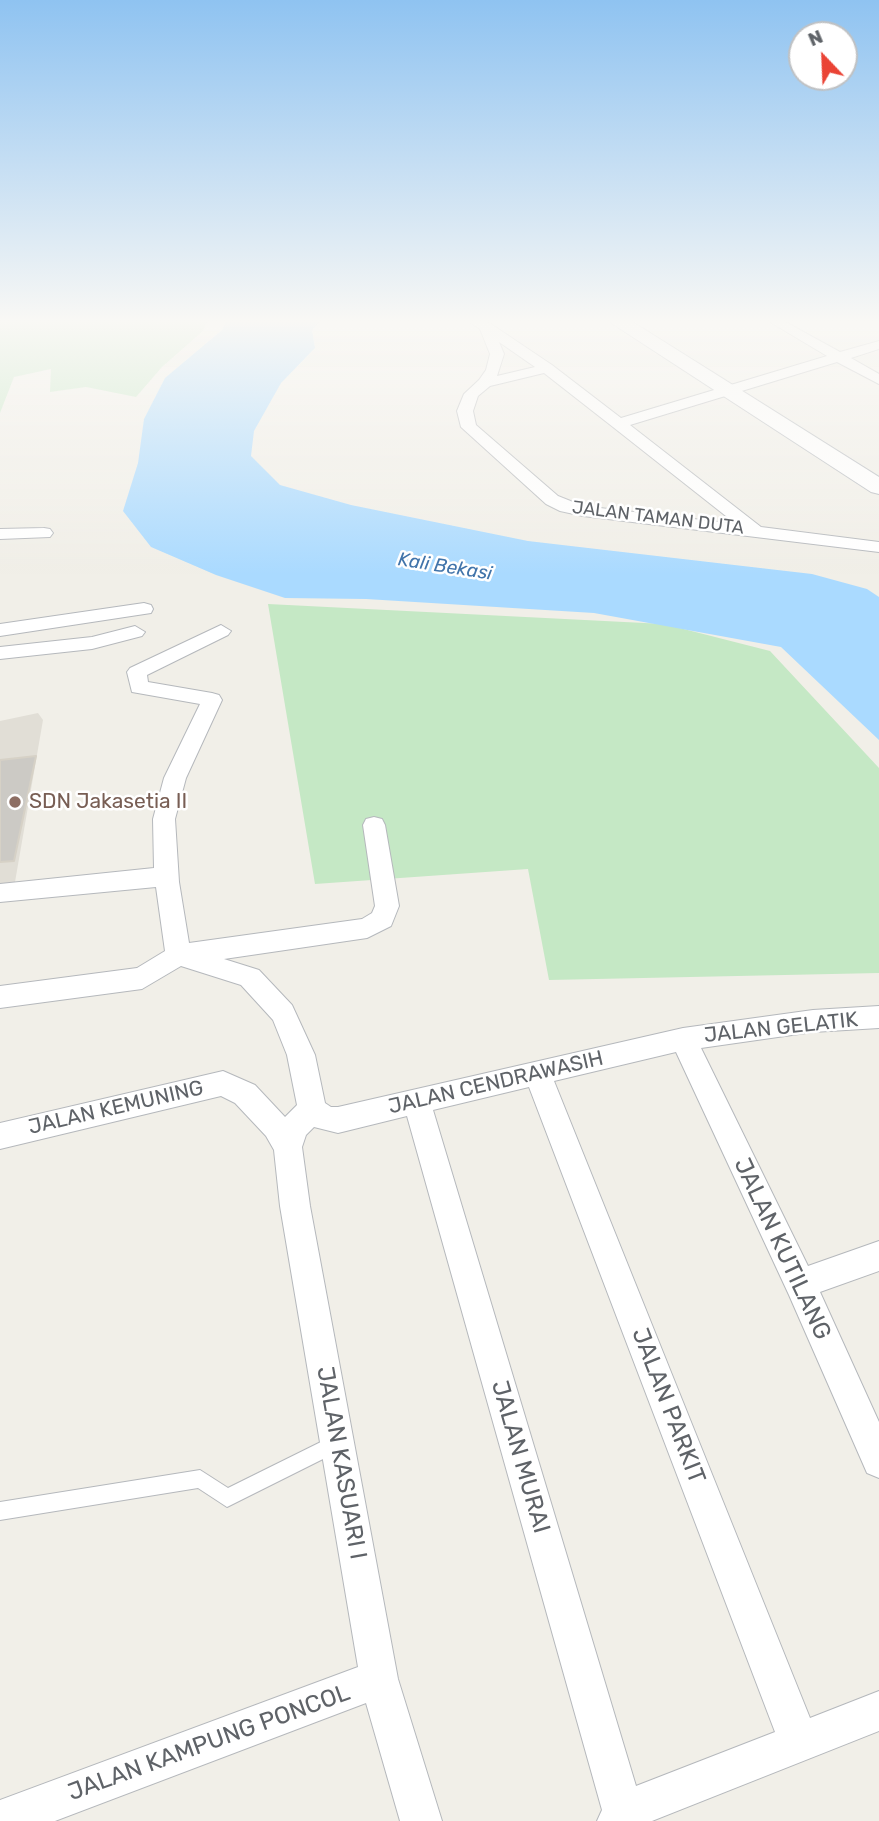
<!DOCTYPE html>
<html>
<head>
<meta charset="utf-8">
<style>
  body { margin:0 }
  #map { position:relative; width:879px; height:1821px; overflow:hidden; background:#f1efe8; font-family:Rubik,sans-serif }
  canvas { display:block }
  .north { position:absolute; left:788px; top:21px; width:70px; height:70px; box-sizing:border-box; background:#fff; border:2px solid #bfc1c3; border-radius:50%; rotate:337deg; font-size:19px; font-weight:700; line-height:28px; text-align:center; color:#5f6368 }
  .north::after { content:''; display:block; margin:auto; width:24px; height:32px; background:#ea4335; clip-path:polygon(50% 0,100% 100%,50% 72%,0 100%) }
</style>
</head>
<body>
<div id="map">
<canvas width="879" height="1821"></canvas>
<div class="north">N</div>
</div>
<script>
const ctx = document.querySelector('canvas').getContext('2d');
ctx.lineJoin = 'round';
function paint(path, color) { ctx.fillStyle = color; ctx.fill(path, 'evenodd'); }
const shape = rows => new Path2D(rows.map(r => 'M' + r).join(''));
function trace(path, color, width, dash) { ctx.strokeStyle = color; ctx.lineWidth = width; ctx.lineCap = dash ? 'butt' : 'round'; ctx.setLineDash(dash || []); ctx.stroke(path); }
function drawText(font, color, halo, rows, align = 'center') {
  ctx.font = font + ' Rubik,sans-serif'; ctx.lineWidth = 5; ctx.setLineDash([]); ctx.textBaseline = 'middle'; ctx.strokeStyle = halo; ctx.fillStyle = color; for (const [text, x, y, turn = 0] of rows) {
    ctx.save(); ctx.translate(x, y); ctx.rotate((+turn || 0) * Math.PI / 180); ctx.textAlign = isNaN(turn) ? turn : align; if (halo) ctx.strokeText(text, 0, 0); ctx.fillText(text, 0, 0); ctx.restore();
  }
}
const education = shape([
  [38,713,43,720,15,882,0,884,0,721]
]);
const green = shape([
  [0,319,208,319,203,331,162,367,136,397,86,387,50,392,51,369,14,377,0,413],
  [268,604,664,624,770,651,879,768,879,973,549,980,528,869,315,884]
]);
const water = shape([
  [227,319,322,319,312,330,315,348,281,383,254,431,251,456,280,485,351,505,528,541,812,574,867,589,879,597,879,740,781,647,594,613,366,599,285,598,216,575,151,547,123,511,138,463,144,419,165,378,222,330]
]);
const building = shape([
  [36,756,14,861,0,862,0,760,36,756]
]);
const lane = shape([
  [337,1434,343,1437,346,1443,343,1449,227,1507,198,1488,0,1520,0,1502,200,1470,228,1488,337,1434]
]);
const street = shape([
  [465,319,481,319,491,324,552,365,621,418,827,356,765,319,780,319,840,352,879,341,879,349,851,358,879,374,879,384,837,362,630,425,761,527,879,542,879,552,583,516,560,511,546,504,461,427,457,411,464,394,479,380,486,370,490,354,480,329,465,319],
  [499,342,535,367,497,376,504,354,499,342],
  [544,373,613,427,736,524,583,506,558,496,476,425,473,411,478,396,490,386,544,373],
  [44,528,50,529,53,533,50,537,0,539,0,529,44,528],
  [144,603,151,605,153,609,151,613,0,636,0,624,144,603],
  [221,625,231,631,228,635,147,675,148,682,212,693,219,695,222,700,186,778,175,819,179,882,189,943,362,919,372,913,375,906,363,825,366,819,374,817,382,819,385,825,399,906,391,926,367,938,224,959,259,970,292,1005,315,1055,325,1103,331,1107,338,1107,683,1028,813,1010,879,1006,879,1028,813,1032,701,1048,808,1266,879,1241,879,1271,820,1292,879,1422,879,1478,867,1473,789,1295,676,1052,554,1081,810,1718,879,1691,879,1731,652,1821,597,1821,602,1810,407,1116,338,1133,314,1127,306,1135,302,1147,310,1206,398,1679,442,1821,400,1821,366,1703,55,1821,0,1821,0,1800,358,1667,280,1206,274,1150,266,1136,235,1103,221,1096,0,1149,0,1123,223,1071,255,1085,285,1117,297,1105,287,1055,273,1020,241,985,181,966,142,989,0,1008,0,986,137,968,165,951,156,887,0,902,0,884,154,868,153,819,164,778,200,704,132,692,127,672,130,668,221,625],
  [529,1087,775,1732,636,1786,433,1110,529,1087],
  [135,626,145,632,142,636,92,649,0,659,0,647,92,637,135,626]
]);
const secondary = shape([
  [605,319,628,319,879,477,879,494,871,492,605,319]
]);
const markers = [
  [15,802,7,"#8d6e63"]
];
const farStreetnames = [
  ["JALAN TAMAN DUTA",658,518,7]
];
const farWaternames = [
  ["Kali Bekasi",445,567,9]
];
const educationNames = [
  ["SDN Jakasetia II",29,802]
];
const streetNames = [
  ["JALAN GELATIK",781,1028,-6],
  ["JALAN CENDRAWASIH",496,1083,-13],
  ["JALAN KEMUNING",116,1108,-13]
];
const nearStreetnames = [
  ["JALAN KUTILANG",782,1249,65],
  ["JALAN PARKIT",668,1406,69],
  ["JALAN MURAI",520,1457,74],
  ["JALAN KASUARI I",341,1463,80],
  ["JALAN KAMPUNG PONCOL",209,1743,-20]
];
paint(education, '#e1ded6');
paint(green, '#c5e8c5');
paint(water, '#aadaff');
paint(building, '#cccac5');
trace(building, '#d6d1c6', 2);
trace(lane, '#b5b8bc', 2);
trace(street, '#b5b8bc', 2);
trace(secondary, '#b6babf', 2);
paint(lane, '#fff');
paint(street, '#fff');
paint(secondary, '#fff');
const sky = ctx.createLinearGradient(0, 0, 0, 574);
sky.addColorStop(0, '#8fc3f1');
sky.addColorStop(0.56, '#f9f8f5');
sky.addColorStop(1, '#f9f8f500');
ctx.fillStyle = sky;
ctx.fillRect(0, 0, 879, 574);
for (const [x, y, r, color] of markers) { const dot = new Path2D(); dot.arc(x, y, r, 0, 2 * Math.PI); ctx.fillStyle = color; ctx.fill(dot); trace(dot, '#fff', 2.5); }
drawText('18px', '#5f6368', '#fff', farStreetnames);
drawText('italic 19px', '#4174aa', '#fff', farWaternames);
drawText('21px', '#785e54', '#fff', educationNames, 'left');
drawText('21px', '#5f6368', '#fff', streetNames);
drawText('24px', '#5f6368', '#fff', nearStreetnames);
</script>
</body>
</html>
